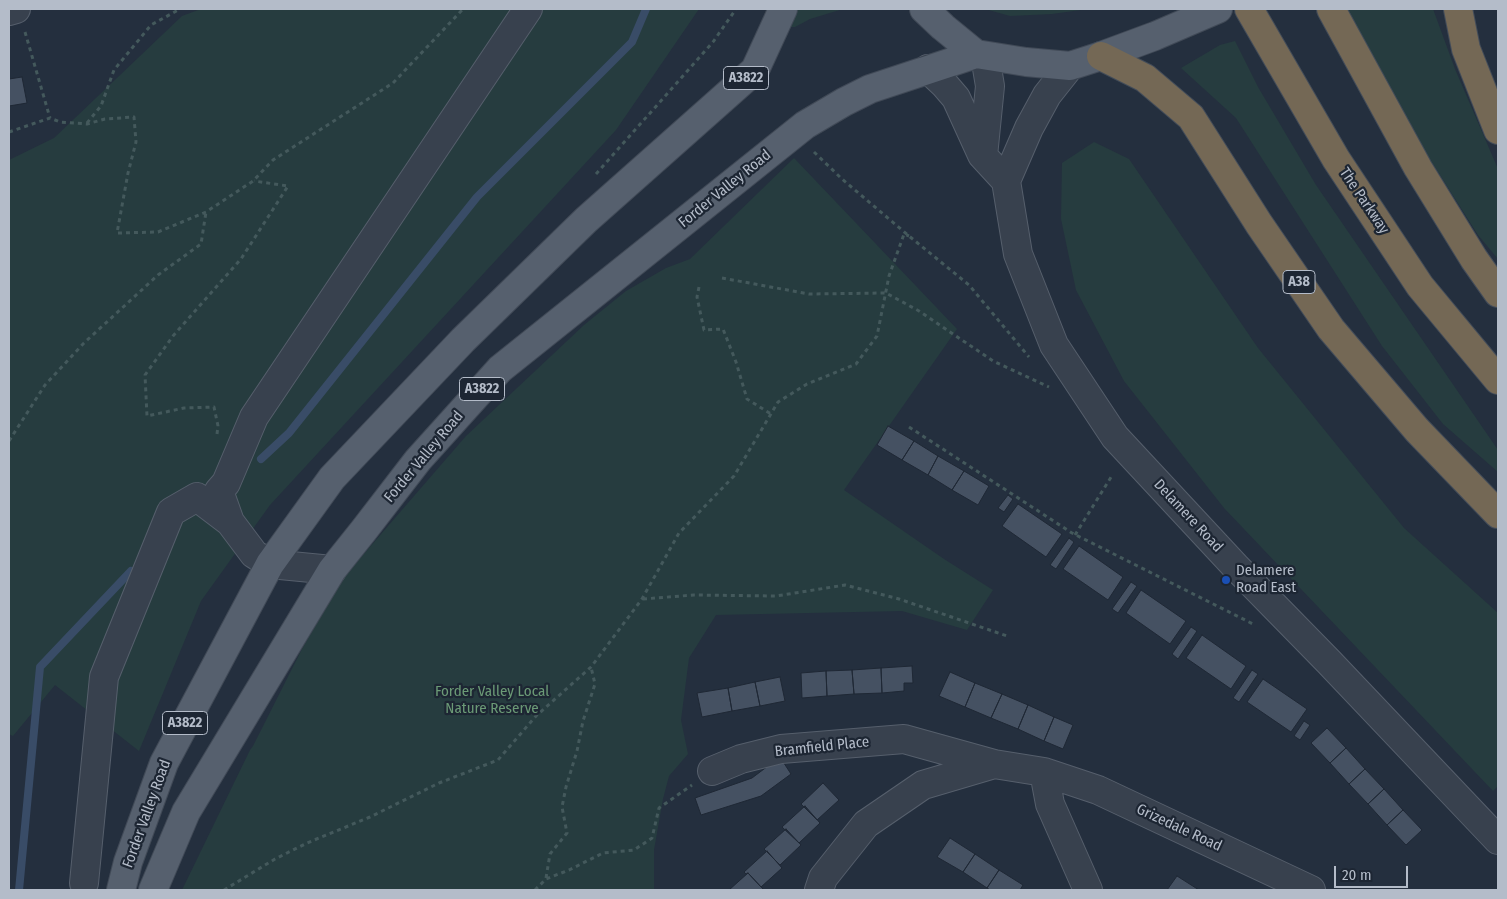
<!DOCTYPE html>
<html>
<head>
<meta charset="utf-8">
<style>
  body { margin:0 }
  #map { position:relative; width:1507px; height:899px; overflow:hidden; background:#242f3e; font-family:"Fira Sans Condensed",sans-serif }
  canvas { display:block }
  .frame { position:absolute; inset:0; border:10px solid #b4bcc9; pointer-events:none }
  .scale { position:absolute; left:1334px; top:866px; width:74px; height:22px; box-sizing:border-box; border:2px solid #b4bcc9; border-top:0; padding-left:6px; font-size:15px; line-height:18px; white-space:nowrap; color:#b4bcc9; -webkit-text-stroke:4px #1d2633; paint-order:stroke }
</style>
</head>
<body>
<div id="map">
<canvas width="1507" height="899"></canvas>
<div class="frame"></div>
<div class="scale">20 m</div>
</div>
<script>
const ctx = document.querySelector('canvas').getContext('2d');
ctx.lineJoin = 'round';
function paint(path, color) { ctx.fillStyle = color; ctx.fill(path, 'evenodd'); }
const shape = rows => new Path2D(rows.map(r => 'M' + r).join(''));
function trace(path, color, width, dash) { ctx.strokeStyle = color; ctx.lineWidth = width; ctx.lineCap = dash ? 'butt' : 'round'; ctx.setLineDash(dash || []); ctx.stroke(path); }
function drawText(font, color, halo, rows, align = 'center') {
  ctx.font = font + ' "Fira Sans Condensed",sans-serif'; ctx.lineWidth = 4.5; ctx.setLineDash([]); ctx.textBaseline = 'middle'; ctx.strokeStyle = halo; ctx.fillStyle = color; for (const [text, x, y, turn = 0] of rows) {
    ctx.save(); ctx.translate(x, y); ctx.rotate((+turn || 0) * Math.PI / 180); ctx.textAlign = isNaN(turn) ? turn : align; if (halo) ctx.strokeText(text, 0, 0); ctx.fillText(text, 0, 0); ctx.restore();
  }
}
const green = shape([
  [201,9,699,9,616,130,270,505,201,601,139,751,55,685,13,736,9,734,9,160,54,138,182,16],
  [798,9,843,9,810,19,795,27,788,27],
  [985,9,1088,9,1052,14,1010,16],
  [1343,9,1433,9,1455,69,1498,169,1498,259,1478,235,1417,139],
  [1235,41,1258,87,1316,185,1498,450,1498,472,1443,424,1382,346,1236,118,1181,68,1220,45],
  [1094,142,1129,159,1258,348,1404,528,1498,613,1498,786,1493,791,1224,508,1124,381,1076,290,1061,219,1062,163],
  [794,158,957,329,844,490,944,559,993,590,967,630,902,611,716,615,689,658,681,720,688,754,669,776,663,799,654,850,654,890,182,890,250,750,253,746,302,649,343,578,466,436,584,325,626,291,666,268,690,259]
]);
const stream = shape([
  [261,459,289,433,477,197,632,42,646,9],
  [19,890,40,667,131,571]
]);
const building = shape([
  [22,77,27,103,9,106,9,79,22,77],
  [888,426,914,441,902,460,877,445,888,426],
  [914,441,938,456,928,475,902,460,914,441],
  [938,456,964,471,952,490,928,475,938,456],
  [964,471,989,486,978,505,952,490,964,471],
  [1008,495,1013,499,1004,512,998,508,1008,495],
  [1018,504,1062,534,1046,557,1002,526,1018,504],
  [1069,538,1074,542,1056,569,1050,565,1069,538],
  [1079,546,1123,577,1108,600,1063,569,1079,546],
  [1131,582,1137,586,1118,613,1112,609,1131,582],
  [1141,590,1186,621,1170,644,1126,613,1141,590],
  [1191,627,1197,631,1178,659,1172,654,1191,627],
  [1202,635,1246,666,1231,689,1186,658,1202,635],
  [912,666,913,683,904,683,904,691,882,693,881,668,912,666],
  [881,668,882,693,854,694,852,670,881,668],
  [852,670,854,694,827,696,826,671,852,670],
  [1252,670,1258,674,1239,702,1233,698,1252,670],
  [826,671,827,696,802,698,801,673,826,671],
  [950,672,975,683,965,707,939,696,950,672],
  [780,677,785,701,760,706,755,682,780,677],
  [1263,679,1307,709,1291,732,1247,702,1263,679],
  [755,682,760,706,732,711,728,688,755,682],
  [975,683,1002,694,991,718,965,707,975,683],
  [728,688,732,711,702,717,697,693,728,688],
  [1002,694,1028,705,1018,729,991,718,1002,694],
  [1028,705,1054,717,1044,741,1018,729,1028,705],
  [1054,717,1073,725,1063,749,1044,741,1054,717],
  [1304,721,1310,725,1300,740,1294,736,1304,721],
  [1327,728,1346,748,1330,763,1311,743,1327,728],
  [1346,748,1365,769,1349,784,1330,763,1346,748],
  [780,757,791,774,761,796,701,815,695,798,752,778,780,757],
  [1365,769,1384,789,1368,804,1349,784,1365,769],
  [823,783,839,800,817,820,801,804,823,783],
  [1384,789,1403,810,1387,825,1368,804,1384,789],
  [805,806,820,823,799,843,782,827,805,806],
  [1403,810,1422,830,1406,845,1387,825,1403,810],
  [786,829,801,845,780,865,764,849,786,829],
  [950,838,975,854,963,872,937,857,950,838],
  [767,851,782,868,761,887,748,873,746,874,744,872,767,851],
  [975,854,999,870,987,888,963,872,975,854],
  [999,870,1023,885,1020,890,990,890,987,888,999,870],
  [748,873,763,889,762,890,729,890,748,873],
  [1177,876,1199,890,1167,890,1177,876]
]);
const path = shape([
  [25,32,50,118],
  [87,123,101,106,114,70,151,25,180,9],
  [9,132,50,118,60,122,87,124,105,119,134,117,136,142,128,173,117,233,158,232,206,212,253,181,273,160,393,83,463,9],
  [814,152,842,179,909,236,969,285,1029,357],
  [596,174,713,42,736,9],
  [722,278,809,294,886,293,919,311,993,361,1049,387],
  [699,287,697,297,704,330,723,329,736,362,747,399,771,414],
  [909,427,1072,533,1253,624],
  [217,434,218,426,214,407,184,408,147,416,145,375,173,336,241,259,288,186,254,181],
  [9,441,45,385,84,343,158,275,201,244,206,212],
  [1075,535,1113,474],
  [643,599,694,595,776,596,845,585,899,599,1007,636],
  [546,878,550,854,567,833,562,807,566,787,577,751,583,721,595,684,591,667],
  [224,890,275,859,307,843,370,817,439,783,498,760,536,716,591,667,642,599,679,533,734,476,778,402,807,384,856,364,877,336,889,276,904,234,909,236],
  [535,890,546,879,569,870,603,853,634,850,652,838,659,808,692,785]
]);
const minor = shape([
  [9,11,16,9],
  [985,56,990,86,983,156,1006,181,1018,254,1054,345,1115,437,1236,567,1329,662,1498,840],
  [928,69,944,84,956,98,982,155],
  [1006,181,1029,128,1047,95,1070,66],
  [230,522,219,491,226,483,254,417,528,9],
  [712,771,741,759,781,749,904,739,994,764],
  [1044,772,1050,804,1088,890],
  [84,883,104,677,171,512,197,497,230,522,254,554,270,564,332,570],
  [819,890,823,878,866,824,923,785,994,764,1044,772,1098,790,1311,890]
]);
const major = shape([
  [924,9,943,27,976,54,1026,62,1070,66,1101,56,1155,36,1218,9],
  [121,890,128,862,164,763,270,564,332,478,463,340,586,220,755,70,783,9],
  [153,890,186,812,332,570,364,530,418,460,500,369,805,125,844,102,870,89,976,54]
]);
const highway = shape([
  [1249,9,1336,159,1420,286,1498,380],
  [1331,9,1418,168,1474,259,1498,293],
  [1458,9,1466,49,1498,130],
  [1101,56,1145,78,1191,117,1259,224,1331,329,1417,430,1498,514]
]);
const markers = [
  [1226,580,5,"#1a4fb4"]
];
const shields = [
  [746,78,45],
  [1299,282,32],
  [482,389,45],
  [185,723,45]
];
const shieldNames = [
  ["A3822",746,78],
  ["A38",1299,282],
  ["A3822",482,389],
  ["A3822",185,723]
];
const streetNames = [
  ["Forder Valley Road",725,189,-39],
  ["The Parkway",1364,201,56],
  ["Forder Valley Road",424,457,-50],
  ["Delamere Road",1188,516,47],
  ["Bramfield Place",822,747,-6],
  ["Forder Valley Road",147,814,-70],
  ["Grizedale Road",1179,828,25]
];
const poiNames = [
  ["Delamere",1236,571],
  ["Road East",1236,588]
];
const parkNames = [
  ["Forder Valley Local",492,692],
  ["Nature Reserve",492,709]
];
paint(green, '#263c3f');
trace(stream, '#394c67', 8);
paint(building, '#455162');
trace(building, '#1f2835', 1);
trace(minor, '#565f6c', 30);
trace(major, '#414a57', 30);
trace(highway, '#434c59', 30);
trace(path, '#44595c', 3, [4, 4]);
trace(minor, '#38414e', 28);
trace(major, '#56606e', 28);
trace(highway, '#746855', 28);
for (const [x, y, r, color] of markers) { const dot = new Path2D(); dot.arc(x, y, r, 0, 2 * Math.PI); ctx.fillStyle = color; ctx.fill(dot); trace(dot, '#1d2633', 2); }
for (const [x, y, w] of shields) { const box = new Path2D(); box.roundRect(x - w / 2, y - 11.5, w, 23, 4); ctx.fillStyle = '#1d2633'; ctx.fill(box); trace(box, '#b4bcc9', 1); }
drawText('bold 14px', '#b4bcc9', null, shieldNames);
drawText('15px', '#b4bcc9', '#1d2633', streetNames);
drawText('15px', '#b4bcc9', '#1d2633', poiNames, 'left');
drawText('15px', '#6b9a76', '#1d2633', parkNames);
</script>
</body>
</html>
